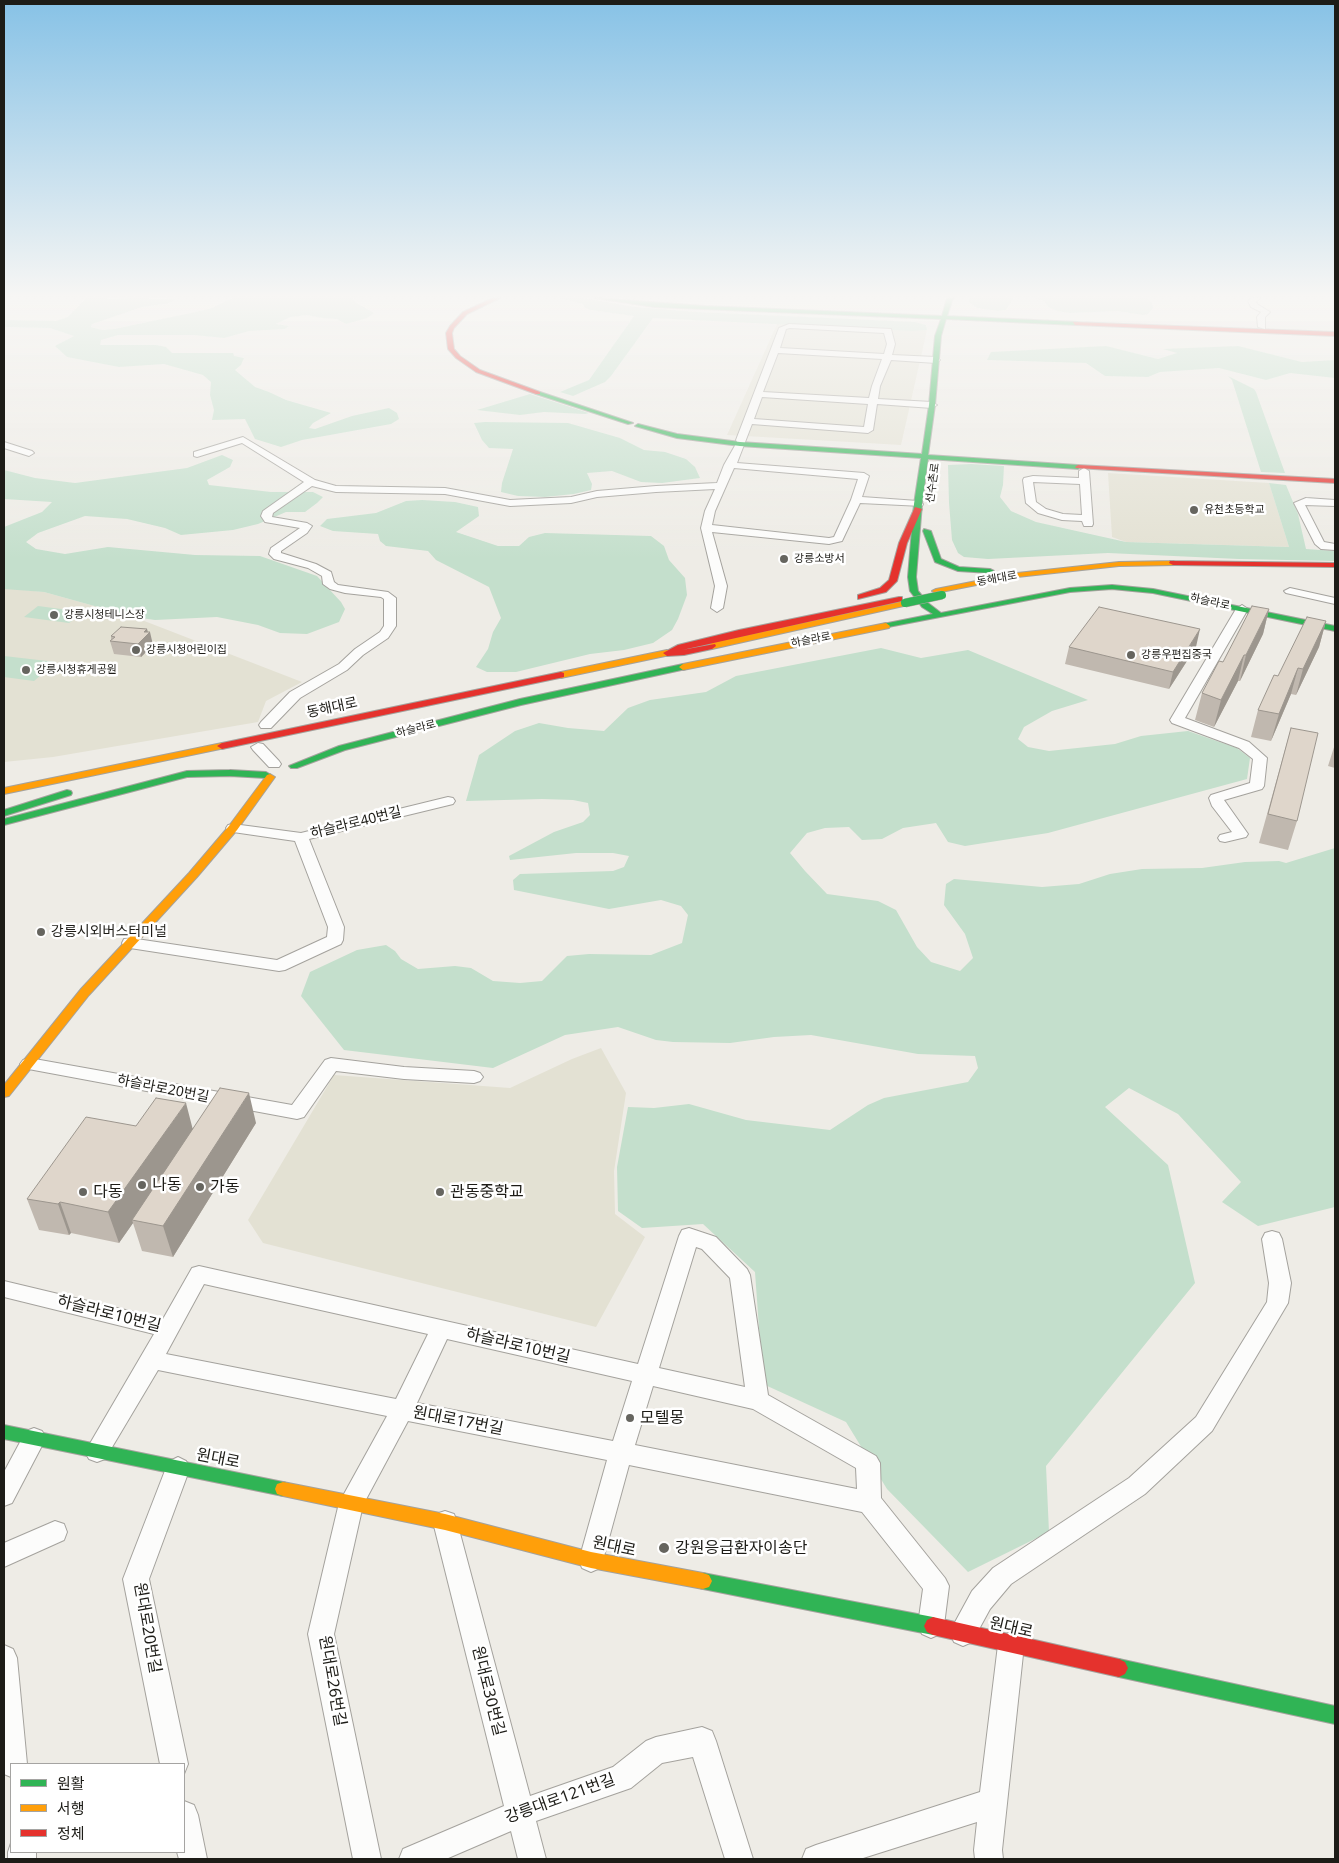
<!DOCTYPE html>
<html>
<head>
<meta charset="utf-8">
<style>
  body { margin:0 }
  #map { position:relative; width:1339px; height:1863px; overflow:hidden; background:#eeece6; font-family:"Noto Sans","Noto Sans KR",sans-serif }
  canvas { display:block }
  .frame { position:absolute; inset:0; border:5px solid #1d1c17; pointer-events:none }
  .legend { position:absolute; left:10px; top:1763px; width:175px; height:90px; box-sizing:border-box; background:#fff; border:1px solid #a5a4a2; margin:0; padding:6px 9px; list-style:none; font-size:15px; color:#1d1c17 }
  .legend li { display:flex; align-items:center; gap:10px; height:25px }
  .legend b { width:25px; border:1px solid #a5a4a2 }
</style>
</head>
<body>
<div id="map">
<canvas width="1339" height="1863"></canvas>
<div class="frame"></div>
<ul class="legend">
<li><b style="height:6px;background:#30b455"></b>원활</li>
<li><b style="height:6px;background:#ff9f0a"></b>서행</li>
<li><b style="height:6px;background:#e5322d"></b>정체</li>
</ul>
</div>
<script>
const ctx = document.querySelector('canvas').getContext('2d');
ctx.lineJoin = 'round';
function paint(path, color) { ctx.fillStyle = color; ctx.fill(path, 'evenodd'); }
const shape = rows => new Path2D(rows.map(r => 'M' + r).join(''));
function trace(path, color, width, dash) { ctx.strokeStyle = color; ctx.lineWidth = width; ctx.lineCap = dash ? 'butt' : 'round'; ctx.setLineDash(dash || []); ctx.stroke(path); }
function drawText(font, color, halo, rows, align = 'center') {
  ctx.font = font + ' "Noto Sans","Noto Sans KR",sans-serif'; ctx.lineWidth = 5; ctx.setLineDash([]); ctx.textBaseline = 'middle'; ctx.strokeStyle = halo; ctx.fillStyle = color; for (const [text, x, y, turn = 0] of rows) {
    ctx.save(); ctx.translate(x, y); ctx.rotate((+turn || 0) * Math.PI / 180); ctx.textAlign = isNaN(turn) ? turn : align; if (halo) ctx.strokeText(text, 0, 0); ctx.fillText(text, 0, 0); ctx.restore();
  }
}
const built = shape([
  [777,324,927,330,901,445,727,435],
  [1108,473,1269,483,1289,547,1126,542,1112,537],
  [4,588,44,592,134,617,302,682,266,701,258,722,53,757,4,762],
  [601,1048,626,1093,614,1171,615,1214,645,1237,596,1327,263,1243,248,1220,334,1075,510,1088,572,1059]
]);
const green = shape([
  [86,298,177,299,169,303,142,307,92,324,91,327,102,330,114,329,191,313,212,308,232,298,353,298,355,302,374,313,367,318,346,324,337,319,323,318,307,315,290,317,276,324,289,326,285,329,249,331,224,338,194,335,118,335,101,340,100,345,156,345,166,347,172,353,233,353,234,356,244,358,241,365,235,370,255,387,269,392,286,400,331,413,313,423,309,428,315,429,352,416,389,408,397,413,399,419,391,424,302,440,281,447,255,439,245,419,212,420,214,410,210,395,211,382,203,375,164,364,119,367,67,357,55,346,74,336,50,328,4,327,4,320,56,321,68,317],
  [559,298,583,298,635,307,696,312,915,322,926,325,927,330,912,331,653,318,611,376,605,382,573,396,560,392,589,380,634,316,591,310,585,308,583,304],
  [969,298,1014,298,1006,310,998,311,977,308,969,302],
  [1032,298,1147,298,1152,303,1153,308,1148,314,1143,315,1118,311,1070,313,1057,311,1048,307,1044,301],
  [1106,346,1158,359,1177,353,1163,349,1238,346,1302,362,1335,360,1335,378,1290,373,1266,380,1219,368,1160,372,1148,377,1105,376,1086,363,987,360,991,352],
  [1228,376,1254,389,1256,392,1285,473,1261,472,1232,380],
  [530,394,589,413,585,414,544,412,520,415,477,410],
  [485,422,568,423,620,438,644,450,665,452,686,459,695,467,700,478,662,483,641,482,612,471,587,473,592,484,591,490,574,494,545,497,518,496,501,492,502,483,513,449,489,448,482,440,474,423],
  [222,455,233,460,230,467,207,480,209,485,271,492,313,492,323,497,317,503,305,512,286,512,258,524,233,530,181,535,165,528,127,519,85,516,38,533,26,542,36,549,65,554,108,547,195,555,260,556,317,576,341,602,345,609,339,622,307,634,280,633,258,625,217,617,155,620,134,617,44,592,4,589,4,527,42,512,52,502,4,499,4,470,35,478,75,483,187,468],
  [971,464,1004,466,1003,485,1000,497,1011,511,1036,522,1126,542,1289,547,1269,483,1286,485,1298,514,1306,549,1335,551,1335,561,1239,559,1108,553,988,559,964,557,958,553,952,540,949,503,948,465],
  [422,500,455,502,478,507,479,516,456,532,498,546,519,546,529,537,545,533,651,536,664,546,669,560,685,578,687,595,678,619,672,630,653,643,624,650,590,654,516,672,487,672,476,667,488,649,493,632,501,618,489,587,436,560,428,551,386,546,380,541,378,534,333,531,320,526,327,519,376,513,406,501],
  [38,606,84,612,69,623,24,617],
  [881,648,921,658,968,650,1088,700,1052,711,1024,727,1018,739,1028,747,1049,751,1115,744,1141,736,1188,731,1237,748,1250,758,1247,779,1048,833,965,846,948,842,936,823,903,828,882,839,862,840,849,827,825,828,807,833,790,853,805,871,827,894,878,901,896,910,917,947,931,962,960,971,973,958,965,934,944,905,946,884,954,879,1042,887,1079,884,1110,874,1142,869,1202,868,1245,862,1279,861,1286,863,1335,848,1335,1207,1258,1226,1222,1202,1241,1182,1178,1114,1129,1088,1105,1107,1168,1165,1195,1283,1046,1466,1049,1532,968,1572,887,1489,846,1422,763,1384,755,1272,703,1224,642,1228,618,1211,617,1167,628,1107,654,1108,689,1104,746,1120,830,1130,868,1105,884,1098,968,1082,978,1068,975,1056,918,1054,811,1035,774,1037,730,1043,673,1042,656,1040,618,1027,565,1035,493,1068,344,1050,301,996,310,972,357,950,386,945,395,951,401,959,418,969,455,966,471,968,493,981,520,983,542,981,567,956,589,954,651,955,682,943,688,915,681,906,661,900,609,909,514,890,513,880,520,874,613,871,624,867,629,856,613,853,576,853,510,860,509,856,554,832,583,822,590,815,588,803,573,800,542,799,466,801,479,755,515,731,539,723,568,728,604,731,628,708,650,700,706,692,736,676],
  [4,656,56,662,34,681,4,677]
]);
const street = shape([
  [1251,298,1260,298,1256,302,1257,304,1270,312,1265,317,1265,329,1258,327,1257,317,1261,312,1251,307,1248,301,1251,298],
  [789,324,891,329,895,344,892,355,936,357,940,360,936,363,891,360,880,386,878,399,932,402,937,405,932,408,877,404,873,430,868,433,752,424,737,463,864,473,869,476,862,497,918,501,923,504,922,506,860,503,842,541,829,544,712,532,727,586,723,608,717,612,711,608,715,586,701,528,705,511,715,489,656,492,597,497,571,503,510,506,445,494,336,492,312,486,273,513,272,517,307,523,312,526,307,533,281,551,281,553,316,564,331,572,334,582,338,585,388,592,396,598,396,626,388,638,363,655,347,670,300,698,271,728,261,728,259,725,261,722,290,692,339,664,355,649,380,632,384,626,384,599,381,597,345,593,330,589,323,584,322,576,308,568,274,559,269,554,271,548,300,528,265,522,261,516,263,511,304,482,242,443,197,457,194,456,194,452,243,437,315,480,336,486,445,488,510,500,571,497,597,491,656,486,717,483,724,465,737,442,736,440,779,328,789,324],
  [790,328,884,333,887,344,884,354,780,348,786,329,790,328],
  [778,353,882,359,872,386,869,398,763,392,778,353],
  [762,397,868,404,864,427,754,419,762,397],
  [734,468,858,479,851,500,834,537,829,538,712,525,715,511,734,468],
  [4,442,32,451,34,453,29,456,4,448,4,442],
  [1084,468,1089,471,1093,524,1092,526,1084,526,1082,521,1062,520,1038,513,1026,503,1023,480,1024,478,1033,476,1079,478,1079,471,1084,468],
  [1033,482,1080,484,1082,515,1063,514,1046,509,1036,502,1033,482],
  [1306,498,1335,500,1335,506,1305,505,1324,542,1335,544,1335,550,1321,549,1315,544,1294,503,1306,498],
  [1290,588,1335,598,1335,604,1286,593,1284,591,1290,588],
  [1242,605,1248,609,1185,718,1249,742,1267,758,1264,786,1262,789,1224,800,1248,834,1246,837,1225,842,1220,841,1218,838,1220,835,1232,832,1212,806,1209,798,1211,795,1250,783,1253,759,1239,748,1172,723,1170,720,1236,609,1242,605],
  [258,743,263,744,279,761,281,764,279,767,269,767,253,750,251,747,258,743],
  [448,797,453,798,455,801,453,804,309,839,344,927,343,940,341,944,285,970,279,971,130,948,124,947,122,943,124,939,130,938,277,960,327,937,328,927,295,841,233,832,228,831,226,828,228,825,233,824,301,833,448,797],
  [29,1058,292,1105,325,1060,331,1058,404,1067,474,1071,480,1073,483,1077,480,1081,474,1083,404,1079,336,1071,304,1117,297,1119,23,1068,20,1064,23,1060,29,1058],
  [689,1228,716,1237,747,1269,750,1275,768,1395,876,1456,880,1463,881,1498,945,1578,949,1586,944,1625,940,1634,931,1638,922,1634,918,1625,923,1589,862,1512,629,1465,603,1560,600,1568,591,1572,582,1568,579,1560,607,1460,408,1421,363,1505,334,1634,381,1859,353,1859,308,1634,339,1503,387,1416,158,1370,105,1459,97,1462,89,1459,85,1452,154,1334,4,1297,4,1281,163,1319,192,1268,199,1266,638,1364,679,1236,682,1230,689,1228],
  [696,1247,702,1249,730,1278,745,1387,659,1368,696,1247],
  [204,1284,428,1334,396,1399,166,1354,204,1284],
  [447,1339,632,1381,613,1441,417,1403,447,1339],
  [653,1386,753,1409,856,1468,857,1489,635,1445,653,1386],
  [1272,1231,1279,1233,1282,1239,1291,1283,1288,1303,1212,1431,1145,1494,1011,1584,990,1609,972,1642,963,1646,954,1642,950,1633,954,1624,972,1591,993,1568,1129,1478,1196,1417,1267,1302,1269,1283,1262,1239,1265,1233,1272,1231],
  [34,1428,42,1431,46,1438,12,1503,4,1506,4,1472,26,1431,34,1428],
  [178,1457,186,1461,190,1468,149,1579,188,1764,184,1774,184,1764,160,1764,123,1579,166,1468,170,1461,178,1457],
  [445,1511,454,1514,457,1522,530,1796,613,1767,646,1741,656,1737,702,1727,712,1731,716,1741,753,1859,725,1859,693,1757,662,1763,631,1788,536,1821,546,1859,518,1859,511,1831,446,1859,399,1859,403,1849,504,1806,433,1522,436,1514,445,1511],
  [55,1521,64,1524,67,1532,64,1540,4,1567,4,1543,55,1521],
  [1011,1632,1020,1636,1024,1645,1002,1850,1003,1859,975,1859,974,1850,977,1822,860,1859,802,1859,806,1849,816,1845,980,1792,998,1645,1002,1636,1011,1632],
  [4,1645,13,1649,17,1658,27,1764,11,1764,11,1777,4,1774,4,1645],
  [184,1801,194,1805,198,1815,207,1859,179,1859,177,1852,184,1852,184,1801],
  [11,1843,11,1852,36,1852,36,1859,8,1859,8,1852,11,1843]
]);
const fast = shape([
  [596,298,705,306,942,316,947,298,953,298,947,316,1077,322,1075,325,946,319,941,336,935,405,928,455,1078,465,1081,467,1078,469,928,459,922,504,916,577,918,591,928,603,941,613,1070,588,1112,585,1153,589,1335,626,1335,631,1153,593,1112,589,1070,592,883,628,883,624,933,614,922,607,910,591,908,577,914,504,921,458,740,446,677,438,635,426,638,424,677,434,740,442,922,454,929,405,935,336,941,319,654,307,596,298],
  [536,392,540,392,633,423,628,424,536,394,536,392],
  [924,529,931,531,941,559,959,567,990,569,994,571,990,573,958,571,935,562,923,531,924,529],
  [683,664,687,667,686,669,521,705,345,750,297,768,291,768,289,766,339,746,520,699,683,664],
  [230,770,266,772,271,775,266,778,230,776,187,777,4,825,4,819,187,771,230,770],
  [67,790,71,791,72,793,71,795,4,816,4,810,67,790],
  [4,1425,283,1482,289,1484,291,1489,289,1494,283,1496,4,1439,4,1425],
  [703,1573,933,1617,939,1620,942,1626,939,1632,933,1635,703,1589,697,1587,694,1581,697,1575,703,1573],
  [1119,1659,1335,1706,1335,1724,1119,1677,1113,1674,1110,1668,1113,1662,1119,1659]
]);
const slow = shape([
  [1173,561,1177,563,1176,565,1119,566,1017,577,936,593,932,591,936,589,1017,573,1119,562,1173,561],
  [905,601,908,601,908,605,712,649,708,646,712,643,905,601],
  [886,623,890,626,889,628,683,670,679,667,683,664,886,623],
  [667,650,671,653,670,655,561,678,557,675,561,672,667,650],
  [222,743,227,746,225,748,4,794,4,788,222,743],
  [270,774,275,777,237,830,197,877,89,995,9,1096,4,1097,4,1085,81,989,189,873,229,826,267,775,270,774],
  [283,1482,445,1514,591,1552,703,1573,709,1575,712,1581,709,1587,703,1589,591,1568,445,1530,283,1496,277,1494,275,1489,277,1484,283,1482]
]);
const jam = shape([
  [493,298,500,298,467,314,454,328,452,333,454,349,460,356,480,370,540,392,540,394,536,394,476,372,456,358,448,349,446,333,450,326,463,312,493,298],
  [1073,322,1335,332,1335,336,1075,325,1073,322],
  [1078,465,1335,479,1335,483,1076,468,1075,467,1078,465],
  [915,507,922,509,907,543,897,581,886,592,858,599,858,595,880,588,889,580,899,543,915,507],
  [1170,561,1335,563,1335,567,1173,565,1169,563,1170,561],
  [899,597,902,597,902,601,682,650,715,644,716,646,712,649,684,655,667,656,663,653,678,645,739,630,899,597],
  [561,672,564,673,564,677,222,749,217,746,222,743,561,672],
  [933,1617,1119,1659,1125,1662,1128,1668,1125,1674,1119,1677,933,1635,927,1632,924,1626,927,1620,933,1617]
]);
const fastBridge = shape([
  [905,603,942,595]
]);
const wall = shape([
  [1269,609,1263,634,1240,681,1238,681,1214,727,1195,720,1202,693],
  [1326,621,1319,647,1296,695,1291,694,1271,741,1251,737,1258,710],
  [147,629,153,645,141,657,114,654,110,641,111,640,111,636],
  [1069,647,1196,647,1169,689,1065,664],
  [1291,728,1297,821,1288,850,1259,843],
  [1335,744,1335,768,1328,766],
  [256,1123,173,1257,142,1251,133,1223,119,1243,71,1233,69,1235,39,1230,27,1199,136,1126,193,1128]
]);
const shadedWall = shape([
  [1269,609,1263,634,1240,681,1246,655],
  [1326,621,1319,647,1296,695,1303,669],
  [147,629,148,634,150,632,153,645,141,657,138,644,144,632],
  [1200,629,1196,647,1169,689,1173,672],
  [1244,655,1238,681,1214,727,1221,700],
  [1298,668,1291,694,1271,741,1279,714],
  [249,1093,256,1123,173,1257,163,1226],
  [186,1103,194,1134,132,1220,133,1223,119,1243,108,1212],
  [60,1202,71,1233,69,1235,58,1204]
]);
const building = shape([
  [1252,606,1269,609,1246,655,1244,655,1221,700,1202,693,1219,661,1223,662,1252,606],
  [1099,607,1200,629,1173,672,1069,647,1099,607],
  [1307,617,1326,621,1303,669,1298,668,1279,714,1258,710,1274,675,1278,676,1307,617],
  [121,627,147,629,144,632,150,632,138,644,110,641,115,637,111,636,121,627],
  [1291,728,1318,733,1297,821,1268,814,1291,728],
  [220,1088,249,1093,163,1226,132,1220,220,1088],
  [156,1098,186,1103,108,1212,60,1202,58,1204,27,1199,86,1117,136,1126,156,1098]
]);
const markers = [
  [1194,510,5,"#66655f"],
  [784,559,5,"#66655f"],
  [54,615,5,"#66655f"],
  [136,650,5,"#66655f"],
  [1131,655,5,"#66655f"],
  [26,670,5,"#66655f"],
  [41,932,5,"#66655f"],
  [142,1185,5,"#66655f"],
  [200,1187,5,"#66655f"],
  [83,1192,5,"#66655f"],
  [440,1192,5,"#66655f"],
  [630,1418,5,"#66655f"],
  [664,1548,6,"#66655f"]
];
const farStreetnames = [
  ["선수촌로",933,483,-82],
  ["동해대로",997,579,-10],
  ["하슬라로",1210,602,12],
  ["하슬라로",811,640,-11],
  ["하슬라로",416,729,-14]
];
const farPoinames = [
  ["유천초등학교",1204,510],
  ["강릉소방서",794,559],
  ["강릉시청테니스장",64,615],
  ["강릉시청어린이집",146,650],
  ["강릉우편집중국",1141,655],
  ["강릉시청휴게공원",36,670]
];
const streetNames = [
  ["동해대로",332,708,-12],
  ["하슬라로40번길",356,823,-14],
  ["하슬라로20번길",163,1089,11]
];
const poiNames = [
  ["강릉시외버스터미널",51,932]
];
const nearPoinames = [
  ["나동",152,1185],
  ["가동",210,1187],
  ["다동",93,1192],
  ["관동중학교",450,1192],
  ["모텔몽",640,1418],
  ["강원응급환자이송단",675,1548]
];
const nearStreetnames = [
  ["하슬라로10번길",109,1314,14],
  ["하슬라로10번길",518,1346,13],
  ["원대로17번길",458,1421,11],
  ["원대로",218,1459,11],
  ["원대로",614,1547,12],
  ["원대로20번길",147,1628,80],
  ["원대로",1011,1628,13],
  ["원대로26번길",332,1681,80],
  ["원대로30번길",488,1691,76],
  ["강릉대로121번길",560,1799,-20]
];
paint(built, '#e3e1d3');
paint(green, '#c4dfcc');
trace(street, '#a4a29d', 2);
trace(fast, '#a4a29d', 2);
trace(slow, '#a4a29d', 2);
trace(jam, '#a4a29d', 2);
paint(street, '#fcfcfb');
paint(fast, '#30b455');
paint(slow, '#ff9f0a');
paint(jam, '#e5322d');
trace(fastBridge, '#b0a2a2', 9, []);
trace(fastBridge, '#30b455', 8);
paint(wall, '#c0b8af');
paint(shadedWall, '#9c968e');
paint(building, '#dfd6cb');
trace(building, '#9c968e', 1);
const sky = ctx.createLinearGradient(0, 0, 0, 559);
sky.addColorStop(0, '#87c2e6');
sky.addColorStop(0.53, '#f7f6f4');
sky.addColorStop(1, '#f7f6f400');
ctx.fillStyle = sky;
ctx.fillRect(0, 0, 1339, 559);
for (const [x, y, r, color] of markers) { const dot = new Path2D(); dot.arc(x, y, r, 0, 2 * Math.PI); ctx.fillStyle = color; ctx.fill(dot); trace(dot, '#fff', 2); }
drawText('11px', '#1d1c17', '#fff', farStreetnames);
drawText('11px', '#1d1c17', '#fff', farPoinames, 'left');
drawText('14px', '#1d1c17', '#fff', streetNames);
drawText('14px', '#1d1c17', '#fff', poiNames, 'left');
drawText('16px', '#1d1c17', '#fff', nearPoinames, 'left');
drawText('16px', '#1d1c17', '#fff', nearStreetnames);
</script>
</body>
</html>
